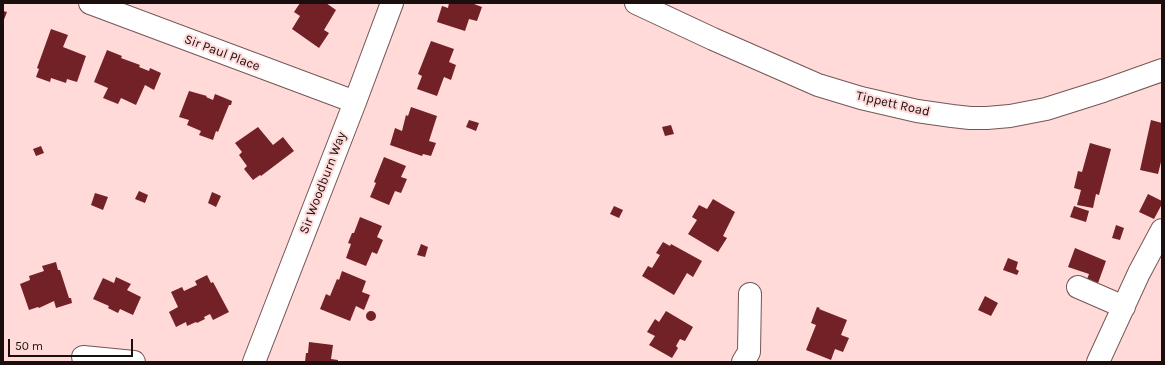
<!DOCTYPE html>
<html>
<head>
<meta charset="utf-8">
<style>
  body { margin:0 }
  #map { position:relative; width:1165px; height:365px; overflow:hidden; background:#ffdad9; font-family:Karla,sans-serif }
  canvas { display:block }
  .frame { position:absolute; inset:0; border:4px solid #1a0e0e; pointer-events:none }
  .scale { position:absolute; left:8px; top:339px; width:125px; height:18px; box-sizing:border-box; border:2px solid #1a0e0e; border-top:0; padding-left:5px; font-size:12px; line-height:14px; white-space:nowrap; color:#1a0e0e; -webkit-text-stroke:3px #ffdad9; paint-order:stroke }
</style>
</head>
<body>
<div id="map">
<canvas width="1165" height="365"></canvas>
<div class="frame"></div>
<div class="scale">50 m</div>
</div>
<script>
const ctx = document.querySelector('canvas').getContext('2d');
ctx.lineJoin = 'round';
function paint(path, color) { ctx.fillStyle = color; ctx.fill(path, 'evenodd'); }
const shape = rows => new Path2D(rows.map(r => 'M' + r).join(''));
function trace(path, color, width, dash) { ctx.strokeStyle = color; ctx.lineWidth = width; ctx.lineCap = dash ? 'butt' : 'round'; ctx.setLineDash(dash || []); ctx.stroke(path); }
function drawText(font, color, halo, rows, align = 'center') {
  ctx.font = font + ' Karla,sans-serif'; ctx.lineWidth = 4; ctx.setLineDash([]); ctx.textBaseline = 'middle'; ctx.strokeStyle = halo; ctx.fillStyle = color; for (const [text, x, y, turn = 0] of rows) {
    ctx.save(); ctx.translate(x, y); ctx.rotate((+turn || 0) * Math.PI / 180); ctx.textAlign = isNaN(turn) ? turn : align; if (halo) ctx.strokeText(text, 0, 0); ctx.fillText(text, 0, 0); ctx.restore();
  }
}
const building = shape([
  [300,3,326,3,336,10,324,30,329,33,319,48,292,29,300,16,294,12],
  [449,3,474,3,474,4,482,7,477,21,469,19,465,31,437,22,442,6,448,8],
  [3,11,7,12,3,22],
  [51,29,68,35,63,47,86,56,77,82,67,79,66,83,51,78,50,82,36,77,39,69,37,68],
  [431,41,454,49,449,62,456,65,451,80,444,77,437,96,417,89,422,76,418,74],
  [107,50,122,56,121,58,140,65,139,67,149,71,150,68,161,73,154,90,145,85,136,105,121,98,118,104,103,98,108,88,94,82],
  [189,91,207,96,206,97,213,100,215,94,232,101,231,105,229,105,218,132,216,131,213,140,199,135,201,131,187,125,189,120,179,117],
  [411,107,437,116,429,141,436,143,431,156,423,154,422,156,390,145,395,128,402,131,406,115,408,116],
  [469,120,479,123,476,131,466,127],
  [1151,120,1162,123,1162,163,1161,162,1158,174,1140,170],
  [671,125,674,134,665,136,662,127],
  [258,127,273,145,283,137,294,151,261,176,260,175,253,180,244,169,247,166,239,155,242,152,235,143],
  [1090,143,1111,149,1099,195,1096,194,1093,208,1077,205,1081,190,1074,188,1078,171,1082,172],
  [41,146,44,153,36,156,33,149],
  [384,157,406,166,401,177,407,179,401,193,395,191,389,205,370,197,376,183,374,182],
  [139,191,148,195,145,203,135,199],
  [212,192,221,196,216,207,208,203],
  [95,193,108,197,103,210,91,205],
  [1148,194,1162,201,1162,204,1154,219,1139,212],
  [713,199,735,212,723,236,727,238,718,252,688,234,697,220,692,217,699,205,707,209],
  [614,206,623,210,619,218,610,214],
  [1074,206,1089,211,1086,222,1070,217],
  [360,217,382,226,377,237,383,240,377,254,372,252,366,266,346,258,351,244,348,243,352,233,354,233],
  [1116,225,1124,228,1120,240,1112,238],
  [663,242,670,246,671,244,702,261,693,277,687,273,674,295,642,276,648,266,652,268,660,255,656,253],
  [421,244,428,247,425,257,417,255],
  [1075,248,1106,261,1097,286,1086,282,1089,274,1068,267],
  [1008,258,1018,262,1016,269,1019,271,1017,275,1003,270],
  [56,262,58,270,60,270,69,298,71,298,72,303,56,308,54,301,39,308,38,307,29,310,20,284,30,280,29,276,44,271,42,266],
  [342,271,366,281,362,292,370,295,364,310,356,306,350,321,320,309,326,294,330,296,337,279,339,280],
  [207,275,211,283,213,282,229,312,213,320,210,314,204,317,205,319,197,323,196,322,187,326,186,322,176,327,169,312,178,307,171,292,182,287,184,291,197,285,195,281],
  [116,277,131,284,127,290,141,297,133,315,120,309,118,313,108,308,109,306,93,299,103,278,114,283],
  [985,296,998,303,991,316,978,310],
  [817,307,820,308,819,309,847,320,841,335,849,338,843,352,835,349,831,360,806,350,816,325,811,323],
  '366 316a5 5 0 1 1 10 0a5 5 0 1 1-10 0Z',
  [666,311,693,327,685,341,680,339,676,346,678,348,672,358,649,345,655,336,647,332,655,319,659,322],
  [309,342,333,345,331,359,338,360,338,362,305,362,306,353,308,353]
]);
const minor = shape([
  [90,3,355,102],
  [636,3,713,39,818,85,861,98,917,111,952,116,970,118,987,118,1010,116,1046,109,1103,91,1162,70],
  [1078,287,1124,307],
  [83,357,134,362],
  [254,362,355,102,392,3],
  [743,362,749,352,750,294],
  [1098,362,1139,273,1162,230]
]);
const streetNames = [
  ["Sir Paul Place",222,53,21],
  ["Tippett Road",893,104,13],
  ["Sir Woodburn Way",323,183,-69]
];
paint(building, '#722127');
trace(minor, '#745655', 24);
trace(minor, '#fff', 22);
drawText('13px', '#1a0e0e', '#ffdad9', streetNames);
</script>
</body>
</html>
